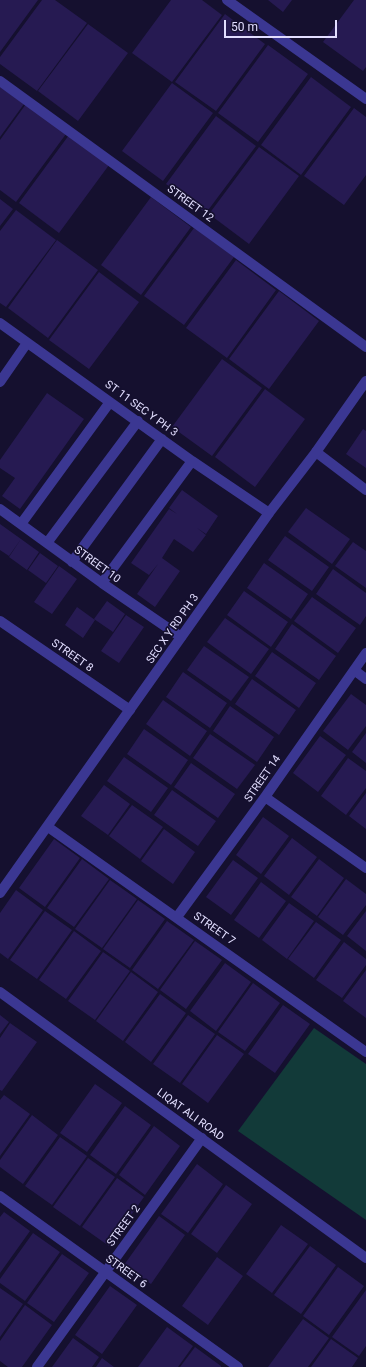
<!DOCTYPE html>
<html>
<head>
<meta charset="utf-8">
<style>
  body { margin:0 }
  #map { position:relative; width:366px; height:1367px; overflow:hidden; background:#15102f; font-family:Roboto,sans-serif }
  canvas { display:block }
  .scale { position:absolute; left:224px; top:20px; width:113px; height:18px; box-sizing:border-box; border:2px solid #e2deff; border-top:0; padding-left:5px; font-size:12px; line-height:14px; white-space:nowrap; color:#e2deff; -webkit-text-stroke:3px #15102f; paint-order:stroke }
</style>
</head>
<body>
<div id="map">
<canvas width="366" height="1367"></canvas>
<div class="scale">50 m</div>
</div>
<script>
const ctx = document.querySelector('canvas').getContext('2d');
ctx.lineJoin = 'round';
function paint(path, color) { ctx.fillStyle = color; ctx.fill(path, 'evenodd'); }
const shape = rows => new Path2D(rows.map(r => 'M' + r).join(''));
function trace(path, color, width, dash) { ctx.strokeStyle = color; ctx.lineWidth = width; ctx.lineCap = dash ? 'butt' : 'round'; ctx.setLineDash(dash || []); ctx.stroke(path); }
function drawText(font, color, halo, rows, align = 'center') {
  ctx.font = font + ' Roboto,sans-serif'; ctx.lineWidth = 3.5; ctx.setLineDash([]); ctx.textBaseline = 'middle'; ctx.strokeStyle = halo; ctx.fillStyle = color; for (const [text, x, y, turn = 0] of rows) {
    ctx.save(); ctx.translate(x, y); ctx.rotate((+turn || 0) * Math.PI / 180); ctx.textAlign = isNaN(turn) ? turn : align; if (halo) ctx.strokeText(text, 0, 0); ctx.fillText(text, 0, 0); ctx.restore();
  }
}
const green = shape([
  [314,1028,366,1064,366,1220,238,1131]
]);
const building = shape([
  [0,0,38,0,0,52],
  [42,0,55,0,87,23,37,91,0,64,0,57],
  [171,0,202,0,222,15,172,82,132,53],
  [268,0,292,0,283,12],
  [354,0,366,0,366,67,363,71,323,42],
  [225,14,265,44,216,111,175,82],
  [88,24,128,53,78,121,38,91],
  [268,45,308,74,258,142,218,113],
  [311,77,351,107,301,175,261,145],
  [172,83,213,113,163,181,122,151],
  [0,87,24,104,0,137],
  [26,104,66,134,16,202,0,190,0,140],
  [354,108,366,117,366,175,344,205,304,176],
  [216,116,256,146,206,213,166,184],
  [69,135,109,165,59,233,19,203],
  [259,147,299,176,249,244,209,214],
  [151,197,191,227,141,295,101,265],
  [0,199,13,209,0,226],
  [16,210,56,240,6,307,0,303,0,231],
  [194,228,234,257,184,325,144,296],
  [57,240,98,270,48,338,8,308],
  [236,260,276,290,227,358,186,328],
  [99,272,139,302,89,369,49,340],
  [279,291,319,321,269,389,229,359],
  [222,359,262,388,212,456,172,427],
  [265,389,305,419,255,487,215,457],
  [47,393,84,419,20,509,2,496,15,478,0,468,0,460],
  [363,429,366,431,366,468,346,454],
  [182,490,218,516,206,534,197,528,206,535,193,552,174,539,162,558,180,571,155,607,137,594,158,564,149,575,131,563,169,509,177,514,169,508],
  [306,508,350,539,332,564,288,532],
  [0,524,21,539,9,556,0,550],
  [285,536,329,567,312,591,268,560],
  [21,539,39,552,27,570,9,557],
  [353,542,366,551,366,588,335,566],
  [40,553,58,566,46,583,28,570],
  [264,563,308,594,291,619,247,588],
  [59,566,77,579,52,614,34,602],
  [333,569,366,593,366,616,360,625,316,594],
  [244,591,288,622,271,647,227,615],
  [312,597,356,628,338,653,294,621],
  [107,601,125,614,113,632,94,619],
  [77,607,95,620,83,638,65,625],
  [126,615,144,627,119,663,101,651],
  [225,618,269,649,251,674,207,642],
  [292,624,336,656,319,680,275,649],
  [204,646,249,677,231,701,187,670],
  [272,652,316,683,299,708,255,676],
  [183,672,227,703,210,728,166,697],
  [252,679,296,710,279,735,235,704],
  [351,694,366,705,366,726,348,750,323,731],
  [163,700,207,731,190,756,146,724],
  [230,706,274,737,257,762,213,731],
  [144,729,188,760,171,785,127,754],
  [366,733,366,763,352,752],
  [210,734,255,765,237,789,193,758],
  [320,736,346,755,318,792,293,773],
  [124,757,168,788,151,812,107,781],
  [348,758,366,771,366,788,346,815,321,796],
  [191,763,235,794,218,818,174,787],
  [104,785,130,804,108,835,81,816],
  [172,790,216,821,198,846,154,815],
  [366,793,366,829,349,816],
  [132,805,163,827,140,859,109,836],
  [263,817,289,836,261,874,236,855],
  [164,829,195,852,173,884,141,861],
  [292,838,317,857,289,895,264,876],
  [54,839,80,858,45,907,19,888],
  [82,859,109,879,74,927,47,908],
  [319,859,344,878,317,916,291,897],
  [233,860,258,878,231,915,206,897],
  [346,879,366,894,366,905,343,935,318,917],
  [110,880,137,899,102,948,75,929],
  [261,882,286,901,259,938,234,920],
  [16,890,43,910,8,959,0,953,0,913],
  [138,900,165,919,130,968,103,949],
  [289,903,314,921,287,959,262,940],
  [45,911,72,930,37,979,10,960],
  [366,911,366,951,347,936],
  [167,921,194,940,158,989,132,970],
  [316,922,341,940,314,978,288,959],
  [74,931,101,951,66,999,39,980],
  [195,941,222,960,186,1009,160,990],
  [344,942,366,959,366,965,342,998,316,980],
  [103,952,130,971,95,1020,68,1001],
  [225,963,251,982,216,1031,190,1011],
  [366,970,366,1018,343,1001],
  [131,972,158,992,123,1041,96,1021],
  [253,983,280,1003,245,1051,218,1032],
  [160,994,186,1013,151,1062,125,1042],
  [283,1005,310,1024,275,1073,248,1054],
  [0,1015,9,1022,0,1034],
  [188,1015,215,1034,180,1083,153,1064],
  [10,1023,37,1042,2,1091,0,1090,0,1038],
  [217,1035,244,1054,208,1103,182,1084],
  [95,1084,122,1103,87,1152,60,1133],
  [4,1095,30,1114,0,1156,0,1100],
  [125,1106,151,1125,116,1174,90,1155],
  [32,1115,58,1135,23,1184,0,1167,0,1160],
  [154,1126,180,1146,145,1195,119,1175],
  [60,1137,87,1156,52,1205,25,1186],
  [88,1158,115,1177,80,1226,53,1207],
  [197,1164,223,1184,188,1233,161,1214],
  [117,1178,144,1197,109,1246,82,1227],
  [226,1185,252,1204,217,1253,191,1234],
  [4,1212,30,1231,0,1273,0,1217],
  [159,1216,185,1235,151,1284,124,1265],
  [281,1225,308,1244,272,1293,246,1274],
  [33,1233,60,1252,25,1301,0,1283,0,1279],
  [310,1246,336,1265,301,1314,274,1295],
  [62,1254,89,1273,54,1322,27,1303],
  [217,1257,243,1276,208,1325,182,1306],
  [338,1267,364,1286,329,1335,303,1316],
  [110,1286,137,1305,102,1354,75,1335],
  [0,1288,23,1304,0,1337],
  [366,1290,366,1346,359,1356,332,1337],
  [25,1305,52,1325,22,1367,8,1367,0,1361,0,1341],
  [303,1319,329,1338,308,1367,268,1367],
  [167,1327,193,1346,178,1367,138,1367],
  [73,1338,99,1357,92,1367,52,1367],
  [331,1339,358,1358,352,1367,311,1367],
  [195,1347,221,1366,221,1367,180,1367],
  [102,1358,114,1367,96,1367]
]);
const minor = shape([
  [227,0,366,99],
  [0,81,366,347],
  [0,323,192,461,269,513],
  [0,382,27,343],
  [316,452,366,490],
  [0,509,102,583,181,637],
  [21,524,110,402],
  [47,543,138,421],
  [72,562,162,439],
  [102,583,192,461],
  [0,621,130,710],
  [354,670,366,679],
  [265,797,366,868],
  [48,827,366,1052],
  [177,917,265,797,366,653],
  [0,1196,238,1367],
  [37,1367,202,1138]
]);
const tertiary = shape([
  [0,893,269,513,316,452,366,381],
  [0,992,366,1258]
]);
const streetNames = [
  ["STREET 12",190,204,36],
  ["ST 11 SEC Y PH 3",141,409,36],
  ["STREET 10",97,565,36],
  ["SEC X Y RD PH 3",173,629,-55],
  ["STREET 8",72,656,35],
  ["STREET 14",263,779,-55],
  ["STREET 7",214,929,35],
  ["LIQAT ALI ROAD",190,1115,36],
  ["STREET 2",124,1226,-54],
  ["STREET 6",126,1272,36]
];
paint(green, '#123a39');
paint(building, '#261a52');
trace(minor, '#3b3792', 10);
trace(tertiary, '#3b3792', 10);
drawText('11px', '#e2deff', '#15102f', streetNames);
</script>
</body>
</html>
